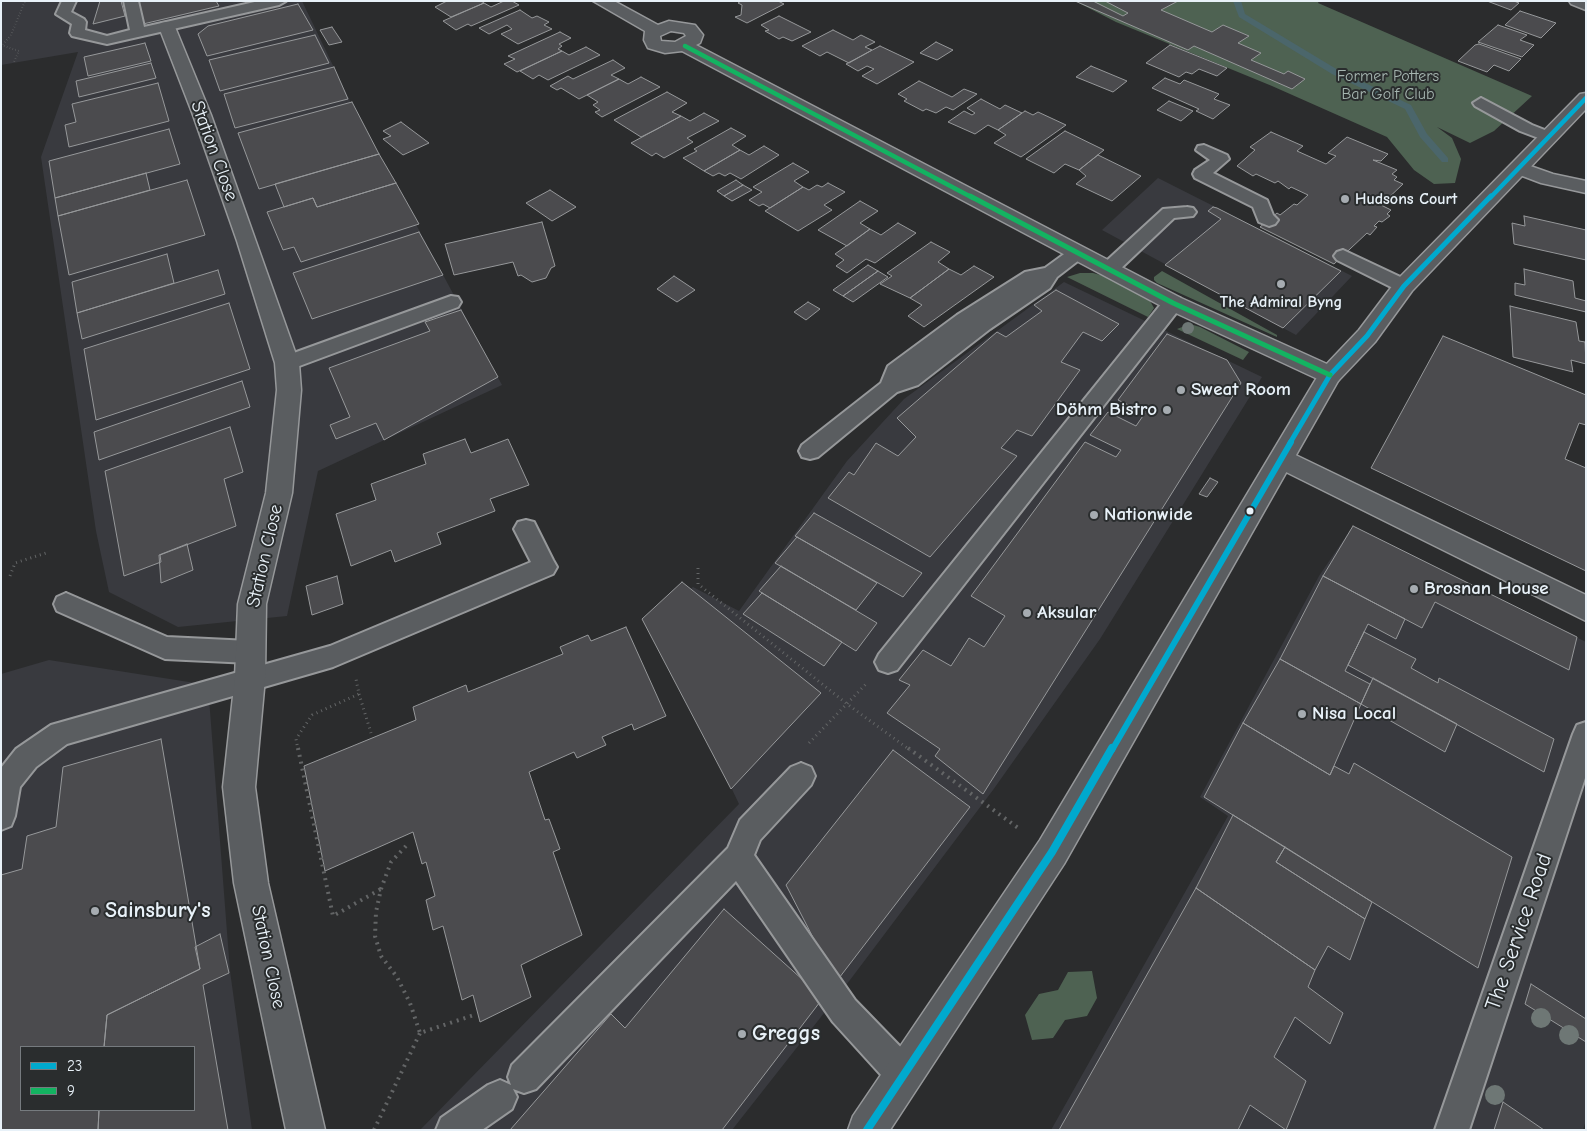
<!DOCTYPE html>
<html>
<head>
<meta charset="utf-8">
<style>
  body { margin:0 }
  #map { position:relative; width:1587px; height:1131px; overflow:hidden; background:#2b2c2d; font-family:"Comic Neue",sans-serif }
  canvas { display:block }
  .frame { position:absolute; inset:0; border:2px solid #e8f1f8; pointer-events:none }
  .legend { position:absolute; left:20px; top:1046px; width:175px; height:65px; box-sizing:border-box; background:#2a2d2e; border:1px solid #767b7f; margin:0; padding:6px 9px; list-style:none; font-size:15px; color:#e8f1f8 }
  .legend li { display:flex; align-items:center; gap:10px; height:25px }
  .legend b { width:25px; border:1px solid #767b7f }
</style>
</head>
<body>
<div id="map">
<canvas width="1587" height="1131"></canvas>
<div class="frame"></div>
<ul class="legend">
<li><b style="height:6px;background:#00a9ce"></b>23</li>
<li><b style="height:6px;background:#13b361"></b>9</li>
</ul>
</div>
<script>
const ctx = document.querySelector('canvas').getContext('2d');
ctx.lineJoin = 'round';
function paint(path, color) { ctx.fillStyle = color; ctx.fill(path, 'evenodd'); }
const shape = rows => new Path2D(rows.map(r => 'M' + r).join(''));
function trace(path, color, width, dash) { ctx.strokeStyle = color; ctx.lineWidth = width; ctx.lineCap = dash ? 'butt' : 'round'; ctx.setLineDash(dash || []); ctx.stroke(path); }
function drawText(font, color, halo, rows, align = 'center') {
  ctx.font = font + ' "Comic Neue",sans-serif'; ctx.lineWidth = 4; ctx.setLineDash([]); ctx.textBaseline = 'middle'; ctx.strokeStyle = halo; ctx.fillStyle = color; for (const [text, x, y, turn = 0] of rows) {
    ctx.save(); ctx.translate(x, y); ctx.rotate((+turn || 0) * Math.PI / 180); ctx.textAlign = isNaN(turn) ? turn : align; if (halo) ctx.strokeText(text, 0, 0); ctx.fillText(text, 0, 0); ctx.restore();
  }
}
const built = shape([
  [1,1,302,1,351,103,502,385,318,471,287,616,178,627,109,592,96,531,41,157,78,52,1,65],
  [1158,178,1352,276,1296,335,1102,230],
  [1064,282,1262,377,1100,639,993,790,850,980,732,1130,420,1130,739,804,650,617,693,587,739,611,847,461,904,399],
  [1353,526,1586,642,1586,1120,1583,1130,1051,1130,1228,816,1200,797,1319,576],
  [49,660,208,685,230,971,252,1130,1,1130,1,674],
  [21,1047,194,1047,194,1110,21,1110]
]);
const green = shape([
  [1075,1,1319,1,1318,3,1532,96,1494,131,1470,143,1437,127,1452,138,1461,159,1455,183,1434,184,1414,170,1387,137,1272,86,1116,22],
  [1162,271,1277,335,1277,337,1157,283,1154,280,1154,277],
  [1080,273,1093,273,1104,276,1149,299,1154,308,1148,317,1067,277],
  [1190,324,1200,327,1249,352,1243,360,1177,329],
  [1092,971,1097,998,1087,1016,1065,1020,1053,1038,1032,1040,1025,1015,1039,994,1058,990,1068,972]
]);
const stream = shape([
  [1233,1,1241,1,1245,14,1338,70,1411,105,1427,134,1448,158,1448,162,1442,162,1420,137,1405,109,1332,74,1239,17,1233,1]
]);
const building = shape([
  [100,1,121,1,125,16,93,24,100,1],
  [136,1,216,1,219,6,143,24,136,1],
  [447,1,481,1,484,3,451,17,435,7,447,1],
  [504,1,512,1,519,5,471,26,468,24,456,30,443,21,484,3,491,7,504,1],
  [741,1,778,1,784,4,747,23,735,17,741,15,742,5,738,3,741,1],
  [1075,1,1093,1,1123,16,1128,13,1105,1,1178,1,1161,10,1212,32,1223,25,1249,36,1238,43,1261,53,1251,60,1284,74,1288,71,1305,79,1292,89,1194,46,1188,50,1075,1],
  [1487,1,1514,1,1519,3,1511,10,1487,1],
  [298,4,313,30,207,56,198,34,208,26,298,4],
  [520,10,532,18,537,16,549,22,544,25,552,29,518,44,501,34,512,29,507,25,489,34,479,28,520,10],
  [1520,11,1556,23,1541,38,1505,25,1520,11],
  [779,16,811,32,792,41,783,37,779,39,765,31,769,30,761,25,779,16],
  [1498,25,1527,35,1520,40,1534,45,1522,57,1478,42,1498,25],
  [332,27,342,42,329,45,320,30,332,27],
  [833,30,853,40,861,35,875,42,865,47,872,50,849,63,827,52,820,56,802,46,833,30],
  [560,32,571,38,559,44,562,46,558,49,562,51,517,72,504,64,515,59,508,56,560,32],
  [315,35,329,63,220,91,209,60,315,35],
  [936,42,953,50,937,60,920,53,936,42],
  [145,43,151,61,88,76,84,57,145,43],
  [1479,44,1521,59,1509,71,1494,65,1487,72,1458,61,1475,45,1479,44],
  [1170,45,1227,68,1217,76,1199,69,1192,74,1186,72,1179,77,1146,63,1170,45],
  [880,46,914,62,877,84,862,76,874,69,867,66,858,71,846,64,880,46],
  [586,47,600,55,548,80,539,75,533,79,520,71,562,51,569,55,586,47],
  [613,60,625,68,611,75,619,79,579,99,561,88,557,90,550,86,568,76,573,79,613,60],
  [151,63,156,78,79,97,76,81,151,63],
  [1091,66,1127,81,1113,92,1076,77,1091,66],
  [334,67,348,99,235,128,224,94,334,67],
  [641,77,660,87,602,117,595,112,600,110,593,105,598,102,587,95,619,79,628,84,641,77],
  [1165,78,1180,84,1184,80,1219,94,1214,99,1230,105,1213,119,1196,111,1199,109,1152,88,1165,78],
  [919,81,952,97,964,89,977,94,953,110,946,107,936,113,926,109,923,111,904,101,907,99,898,94,919,81],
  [158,83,169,121,69,147,65,125,76,122,72,104,158,83],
  [667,92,687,103,672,112,681,116,657,129,641,137,614,120,667,92],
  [981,99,1000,109,1005,105,1022,113,998,130,988,125,975,134,948,122,964,111,972,115,975,113,967,108,981,99],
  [1169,101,1193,111,1181,121,1157,110,1169,101],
  [352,102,379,154,259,189,238,133,352,102],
  [1025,111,1033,115,1038,112,1066,125,1021,157,994,143,1006,135,998,130,1025,111],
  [704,113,719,121,687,138,693,142,664,158,656,153,652,156,631,143,681,116,690,121,704,113],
  [401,122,429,143,403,155,383,139,391,136,383,131,401,122],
  [731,128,746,136,732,145,740,150,704,171,683,158,697,151,694,149,731,128],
  [169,129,180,164,55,198,49,161,169,129],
  [1065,131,1104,150,1079,170,1065,164,1054,173,1026,159,1065,131],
  [1271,132,1303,146,1297,151,1326,164,1336,156,1328,153,1347,137,1388,154,1381,161,1373,160,1397,170,1392,174,1397,177,1394,180,1403,184,1381,205,1391,210,1387,214,1390,216,1382,222,1379,221,1374,226,1377,227,1370,235,1367,233,1334,264,1260,227,1277,213,1280,215,1294,204,1297,205,1308,195,1291,187,1289,189,1278,181,1275,183,1256,174,1253,176,1237,166,1255,150,1250,147,1271,132],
  [764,146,779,155,741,179,730,173,725,176,719,173,713,176,704,171,740,150,749,155,764,146],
  [379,154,396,183,317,207,313,198,284,207,275,184,379,154],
  [1098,155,1141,176,1112,201,1076,184,1086,176,1079,170,1098,155],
  [793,163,809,172,794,181,803,187,770,208,763,204,759,206,749,200,762,192,753,187,793,163],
  [146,173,150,190,58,216,55,198,146,173],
  [187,180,205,235,69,275,58,216,187,180],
  [736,180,743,185,724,196,717,191,736,180],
  [396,183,419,224,301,262,294,247,283,250,267,212,313,198,317,207,396,183],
  [828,183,845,192,824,205,832,210,798,231,765,211,803,187,809,190,817,185,822,187,828,183],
  [743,185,752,190,732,201,724,196,743,185],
  [550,190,576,207,552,221,526,203,550,190],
  [860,201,878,211,860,223,870,229,847,246,818,230,860,201],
  [1213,207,1217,208,1341,271,1283,328,1165,265,1221,219,1208,211,1213,207],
  [1524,216,1586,230,1586,260,1514,244,1512,223,1525,226,1524,216],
  [542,222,555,266,551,268,546,278,532,282,521,275,518,276,513,262,454,275,445,244,542,222],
  [898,223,916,233,875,263,866,259,847,273,836,266,844,260,835,254,870,229,881,235,898,223],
  [419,232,443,275,312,319,293,273,419,232],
  [931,242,950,252,938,262,949,269,910,298,880,284,892,276,887,273,931,242],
  [167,254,174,283,77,313,72,282,167,254],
  [868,265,878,271,843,296,833,290,868,265],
  [974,266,994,277,924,327,908,316,922,305,910,298,949,269,961,275,974,266],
  [1524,269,1573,281,1575,298,1586,301,1586,312,1515,295,1515,283,1525,285,1524,269],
  [218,270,225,294,82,339,77,313,218,270],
  [878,271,888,277,853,302,843,296,878,271],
  [674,276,695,290,677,302,657,289,674,276],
  [1056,290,1119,324,1102,341,1083,332,1061,362,1080,370,1032,436,1017,430,1001,448,1017,456,930,557,828,498,849,472,854,475,876,443,898,456,916,437,897,418,997,332,1006,337,1042,311,1034,305,1056,290],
  [808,302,820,309,806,320,794,312,808,302],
  [229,303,250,369,96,420,84,349,229,303],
  [1510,306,1576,322,1579,341,1585,342,1586,364,1571,360,1573,372,1513,357,1510,306],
  [461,310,498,377,384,440,376,423,336,439,330,425,350,417,329,368,430,331,425,322,461,310],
  [1167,334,1227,360,1241,383,983,794,935,756,940,749,887,713,910,685,899,680,923,650,951,666,969,638,984,647,1005,616,971,596,1085,442,1116,457,1121,450,1090,435,1108,412,1136,426,1145,413,1118,400,1167,334],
  [1443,336,1586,395,1586,425,1579,423,1565,459,1586,468,1586,571,1371,468,1443,336],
  [242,381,250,407,99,460,94,432,242,381],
  [230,427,243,472,224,479,236,526,160,555,161,562,124,576,105,471,230,427],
  [465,439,471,453,508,439,529,485,490,499,495,511,437,533,441,544,395,562,391,550,351,566,336,514,376,500,371,484,426,464,423,454,465,439],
  [1210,478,1218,482,1207,497,1199,494,1210,478],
  [814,513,922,573,903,597,795,536,814,513],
  [1353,526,1577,637,1569,670,1435,602,1422,628,1323,576,1353,526],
  [797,537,877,583,856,610,775,563,797,537],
  [187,544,193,570,161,583,159,555,187,544],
  [781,566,877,623,856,651,759,591,781,566],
  [337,576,343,604,312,615,306,586,337,576],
  [1323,576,1405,619,1396,639,1368,624,1345,671,1370,684,1361,704,1280,659,1323,576],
  [682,582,821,693,731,789,642,619,682,582],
  [762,593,842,642,824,666,743,614,762,593],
  [626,627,666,716,634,730,632,724,602,737,606,745,577,758,574,752,529,772,545,820,549,819,560,849,553,852,582,935,521,965,531,997,480,1022,473,995,462,1000,443,926,433,930,426,900,435,896,426,862,422,864,413,832,325,871,304,766,416,720,413,707,466,685,468,692,563,654,560,647,588,635,591,641,626,627],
  [1364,632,1416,659,1411,668,1438,683,1439,678,1554,739,1544,772,1348,665,1364,632],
  [1280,659,1361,704,1330,775,1243,723,1280,659],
  [1373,678,1457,724,1445,752,1361,704,1373,678],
  [1243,723,1330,775,1334,766,1349,774,1354,763,1512,857,1478,968,1204,797,1243,723],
  [161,739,200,969,107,1015,104,1047,21,1047,21,1110,99,1110,98,1130,1,1130,1,875,22,869,27,836,56,827,63,767,161,739],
  [893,750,970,807,836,982,786,885,893,750],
  [1233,815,1285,847,1276,862,1365,919,1350,960,1328,946,1315,970,1196,888,1233,815],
  [1285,847,1372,902,1365,919,1276,862,1285,847],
  [1196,888,1315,970,1308,987,1343,1013,1330,1044,1295,1017,1274,1057,1306,1081,1286,1130,1250,1105,1238,1130,1059,1130,1196,888],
  [724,909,823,998,722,1130,510,1130,611,1014,625,1028,724,909],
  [220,934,229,973,203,985,228,1130,98,1130,99,1110,194,1110,194,1047,104,1047,107,1015,200,969,195,947,220,934],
  [1531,984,1586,1019,1586,1042,1525,1004,1531,984],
  [1503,1102,1544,1130,1494,1130,1503,1102]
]);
const pathFar2 = shape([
  [4,46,19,51,14,62],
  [1,47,11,35,25,1]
]);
const pathFar1 = shape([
  [698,568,698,584,847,704,910,750],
  [10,576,15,563,46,553],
  [359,694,371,733],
  [809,743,866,684],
  [298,750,296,739,312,715,359,694,356,679]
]);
const path = shape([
  [298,748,333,916,381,889],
  [908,748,1021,830],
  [406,846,391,862,381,889,376,912,375,936,381,956,397,977,410,1003,420,1033,474,1015],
  [374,1130,420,1033]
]);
const lane = shape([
  [62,1,76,1,71,12,84,19,86,22,85,30,107,36,130,30,124,1,138,1,144,27,259,1,286,1,279,5,107,44,72,36,70,33,72,24,56,14,62,1],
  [1481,98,1532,125,1555,134,1557,137,1549,142,1520,131,1475,106,1473,103,1481,98],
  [1204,145,1227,155,1229,159,1213,173,1267,200,1273,215,1278,220,1275,224,1269,226,1259,222,1253,207,1195,178,1193,174,1195,170,1210,160,1196,150,1198,146,1204,145],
  [1187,207,1193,208,1196,212,1193,216,1174,218,1116,273,1109,275,1102,273,1100,269,1102,265,1163,209,1187,207],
  [1077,247,1083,249,1086,253,1083,257,1057,277,1050,288,990,329,918,385,897,392,818,457,810,459,802,457,799,451,802,445,881,383,888,366,957,315,1025,272,1045,268,1071,249,1077,247],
  [1343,250,1411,282,1413,286,1411,290,1404,292,1397,290,1337,260,1334,256,1337,252,1343,250],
  [451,296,458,297,461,302,458,307,294,368,287,370,280,368,277,363,280,358,451,296],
  [1173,297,1180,298,1183,303,1180,308,897,670,888,673,879,670,875,662,879,654,1166,298,1173,297],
  [526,520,534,522,553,560,557,567,553,574,333,667,67,744,36,767,20,787,15,816,11,826,1,830,1,768,16,749,51,725,330,646,531,562,514,529,518,522,526,520],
  [66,593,167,637,250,641,259,644,263,652,259,660,250,663,165,659,57,611,54,604,57,597,66,593],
  [1586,722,1586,775,1469,1130,1435,1130,1573,734,1577,725,1586,722],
  [801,763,811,767,815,776,811,785,760,840,754,855,855,1000,916,1063,920,1075,916,1087,904,1091,892,1087,833,1022,736,881,536,1089,524,1093,513,1089,517,1097,512,1109,482,1130,436,1130,441,1118,488,1085,500,1080,511,1085,508,1077,512,1065,728,848,740,820,791,767,801,763]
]);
const street = shape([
  [593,1,614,1,658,25,669,21,695,25,703,35,700,43,696,45,1181,298,1338,369,1342,375,1338,381,1330,384,1322,381,1165,308,682,51,665,53,648,48,644,40,645,31,593,1],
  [671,31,684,33,686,36,675,42,661,41,660,36,671,31],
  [1569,1,1586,1,1586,10,1571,4,1569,1],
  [167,22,173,23,175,27,211,115,299,363,301,390,292,493,266,604,265,678,255,787,268,883,325,1130,286,1130,234,883,223,787,235,678,238,604,266,493,277,390,275,363,237,241,193,115,159,27,161,23,167,22],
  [1519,162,1553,174,1586,181,1586,193,1541,183,1512,172,1509,168,1512,164,1519,162],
  [1283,449,1586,595,1586,621,1274,466,1270,459,1274,452,1283,449]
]);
const secondary = shape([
  [1586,93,1586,109,1412,291,1375,342,1338,381,1064,864,890,1130,848,1130,853,1116,1040,840,1322,369,1359,330,1396,281,1580,94,1586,93]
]);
const bus1Far3 = shape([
  [1490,198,1586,98]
]);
const bus1Far2 = shape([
  [1290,443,1330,375,1367,336,1404,286,1491,196]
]);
const bus1Far1 = shape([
  [1112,750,1291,442]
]);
const bus1 = shape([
  [867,1130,1052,852,1112,748]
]);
const bus2Far1 = shape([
  [685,46,973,198]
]);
const bus2 = shape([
  [970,196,1173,303,1330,375]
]);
const trees = [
  [1188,328,6],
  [1541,1018,10],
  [1569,1035,10],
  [1495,1095,10]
];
const markers = [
  [1345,199,5,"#a6acb1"],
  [1281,284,5,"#a6acb1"],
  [1181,390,5,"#a6acb1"],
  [1167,410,5,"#a6acb1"],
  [1250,511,4.5,"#e8f1f8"],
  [1094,515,5,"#a6acb1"],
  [1414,589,5,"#a6acb1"],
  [1027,613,5,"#a6acb1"],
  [1302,714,5,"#a6acb1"],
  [95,911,5,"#a6acb1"],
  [742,1034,5,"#a6acb1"]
];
const farParknames = [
  ["Former Potters",1388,76],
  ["Bar Golf Club",1388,94]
];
const farPoinames = [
  ["Hudsons Court",1355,199],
  ["The Admiral Byng",1281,302,"center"]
];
const streetNames = [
  ["Station Close",214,151,70],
  ["Station Close",265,556,-77],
  ["Station Close",268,957,78]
];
const poiNames = [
  ["Sweat Room",1191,390],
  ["Döhm Bistro",1157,410,"right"],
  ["Nationwide",1104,515],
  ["Brosnan House",1424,589],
  ["Aksular",1037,613],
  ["Nisa Local",1312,714]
];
const nearPoinames = [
  ["Sainsbury's",105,911],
  ["Greggs",752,1034]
];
const nearStreetnames = [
  ["The Service Road",1519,932,-71]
];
paint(built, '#393a3f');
paint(green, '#4e6252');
paint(stream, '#4b666b');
paint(building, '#4b4b4e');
trace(building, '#96989a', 1);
trace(lane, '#96989a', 4);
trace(street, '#96989a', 3);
trace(secondary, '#96989a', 3);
trace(pathFar2, '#636566', 2, [0.5, 2.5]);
trace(pathFar1, '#636566', 3, [1, 4]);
trace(path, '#636566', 4, [2, 5]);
paint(lane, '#5a5d60');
paint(street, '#5a5d60');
paint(secondary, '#5a5d60');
trace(bus1Far3, '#00a9ce', 4.5);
trace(bus1Far2, '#00a9ce', 5);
trace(bus1Far1, '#00a9ce', 6);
trace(bus1, '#00a9ce', 8);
trace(bus2Far1, '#13b361', 4.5);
trace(bus2, '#13b361', 5);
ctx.fillStyle = '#6e7775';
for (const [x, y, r] of trees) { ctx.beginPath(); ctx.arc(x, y, r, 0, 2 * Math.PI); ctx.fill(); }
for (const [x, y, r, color] of markers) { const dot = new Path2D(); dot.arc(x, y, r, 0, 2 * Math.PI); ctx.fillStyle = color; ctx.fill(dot); trace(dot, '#2a2d2e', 2); }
drawText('16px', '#a5b5b0', '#2a2d2e', farParknames);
drawText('bold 16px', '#e8f1f8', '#2a2d2e', farPoinames, 'left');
drawText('19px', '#e8f1f8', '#2a2d2e', streetNames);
drawText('bold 19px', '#e8f1f8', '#2a2d2e', poiNames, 'left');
drawText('bold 22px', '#e8f1f8', '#2a2d2e', nearPoinames, 'left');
drawText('22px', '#e8f1f8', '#2a2d2e', nearStreetnames);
</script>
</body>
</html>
